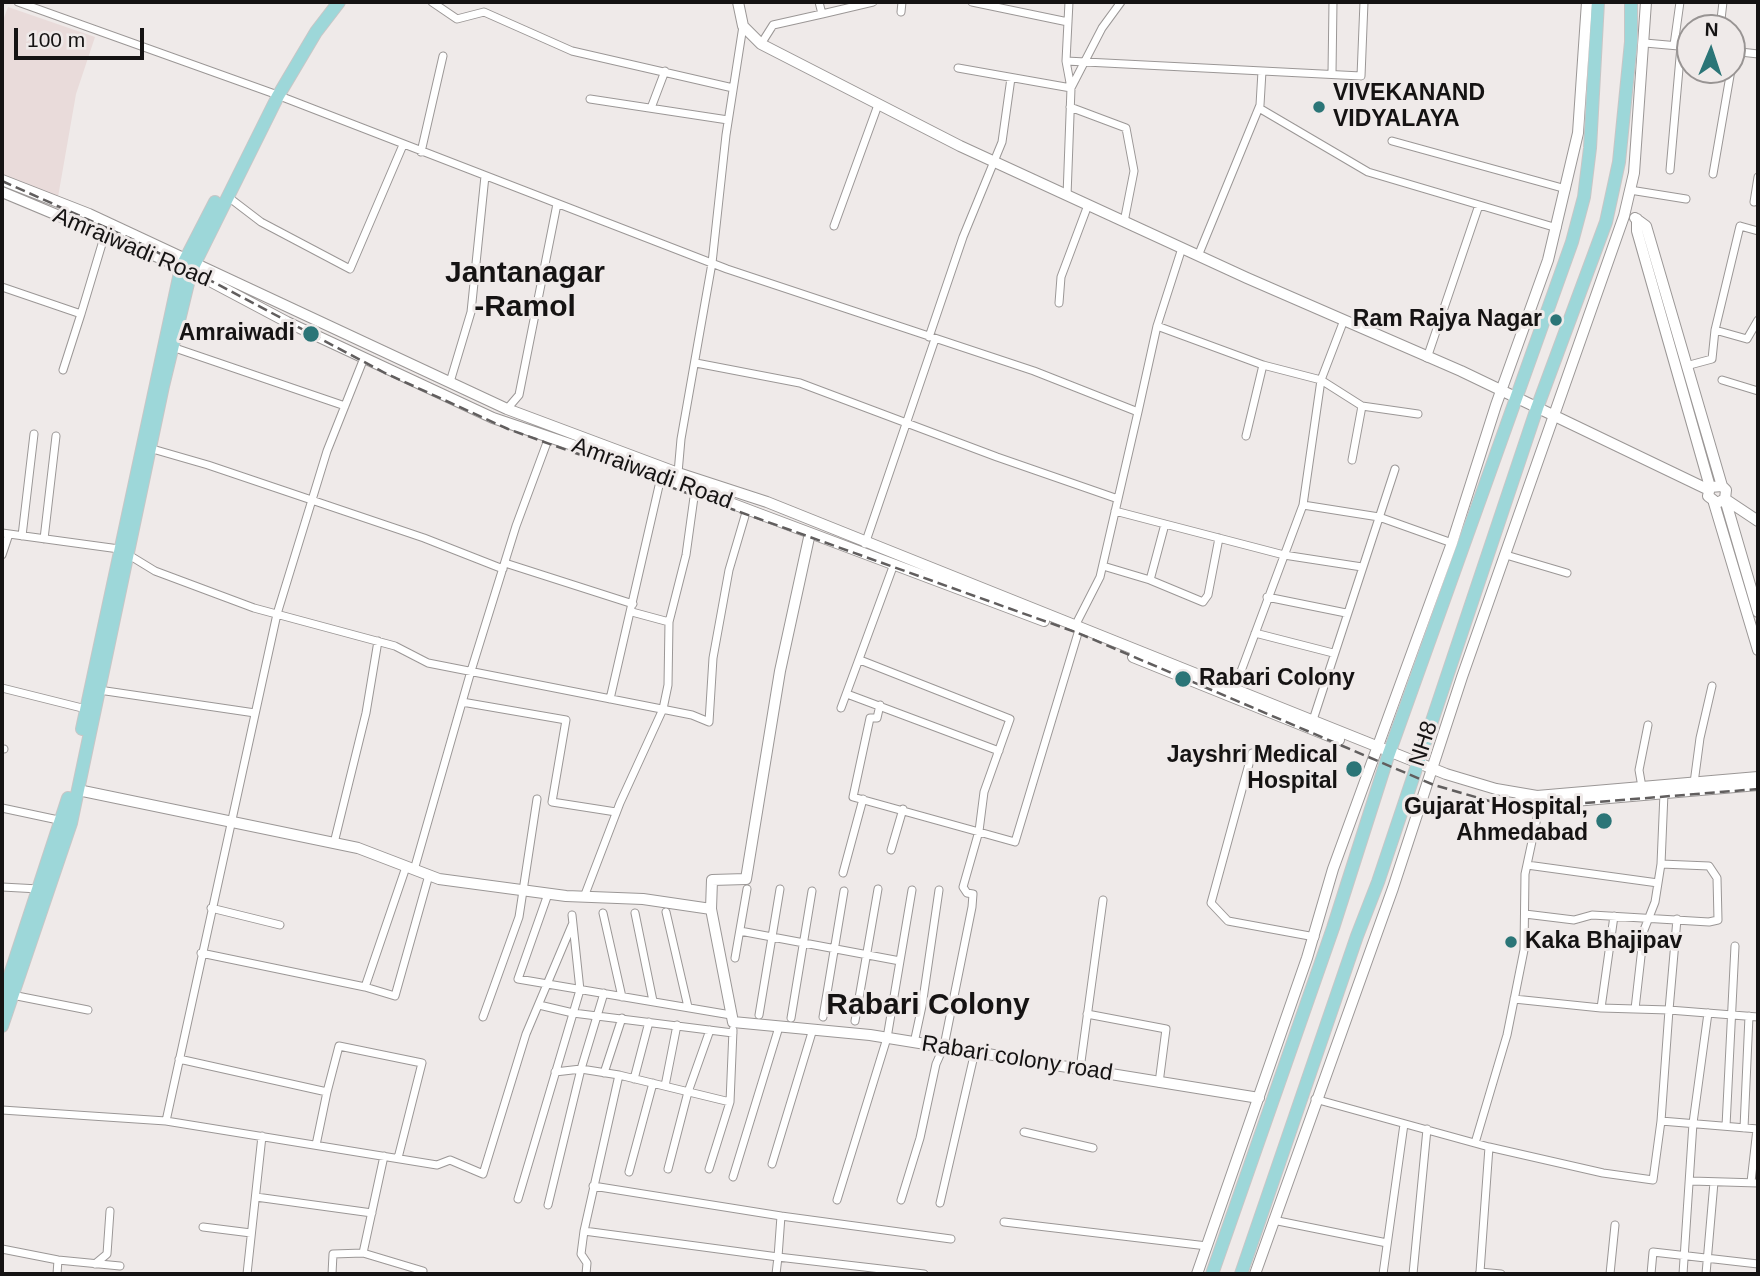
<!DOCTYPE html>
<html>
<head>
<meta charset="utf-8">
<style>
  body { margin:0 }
  #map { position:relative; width:1760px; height:1276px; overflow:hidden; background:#efeae9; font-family:Arial,sans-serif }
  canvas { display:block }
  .frame { position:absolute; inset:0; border:4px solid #151313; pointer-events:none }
  .north { position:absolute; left:1676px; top:14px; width:70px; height:70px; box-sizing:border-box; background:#efeae9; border:2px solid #989493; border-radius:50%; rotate:2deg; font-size:19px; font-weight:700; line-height:28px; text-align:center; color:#151313 }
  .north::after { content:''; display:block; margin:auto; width:24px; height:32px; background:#2b7577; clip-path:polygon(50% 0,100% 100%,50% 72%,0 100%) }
  .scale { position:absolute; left:14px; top:28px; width:130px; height:32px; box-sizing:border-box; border:4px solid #151313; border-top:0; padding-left:9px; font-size:21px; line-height:24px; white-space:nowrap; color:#151313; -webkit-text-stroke:5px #efeae9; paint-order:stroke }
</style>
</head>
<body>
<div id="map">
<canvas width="1760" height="1276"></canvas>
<div class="frame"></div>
<div class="north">N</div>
<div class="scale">100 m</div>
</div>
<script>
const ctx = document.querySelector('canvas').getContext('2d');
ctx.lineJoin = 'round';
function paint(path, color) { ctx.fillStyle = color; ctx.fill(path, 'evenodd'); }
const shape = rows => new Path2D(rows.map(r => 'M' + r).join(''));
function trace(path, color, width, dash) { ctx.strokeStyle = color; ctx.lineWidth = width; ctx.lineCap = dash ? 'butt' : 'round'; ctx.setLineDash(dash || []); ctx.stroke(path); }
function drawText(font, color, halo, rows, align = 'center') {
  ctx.font = font + ' Arial,sans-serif'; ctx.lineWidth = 6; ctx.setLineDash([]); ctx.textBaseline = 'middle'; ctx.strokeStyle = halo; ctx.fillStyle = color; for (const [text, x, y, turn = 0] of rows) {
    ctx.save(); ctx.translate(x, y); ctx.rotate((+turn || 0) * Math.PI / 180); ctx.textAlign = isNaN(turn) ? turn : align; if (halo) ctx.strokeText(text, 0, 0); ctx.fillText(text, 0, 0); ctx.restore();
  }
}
const built = shape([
  [8,7,95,37,76,94,58,197,2,176,2,23]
]);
const street = shape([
  [18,2,272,93,727,269,1034,371,1138,412,1100,577,1075,626],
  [432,2,457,19,484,12,572,51,733,88],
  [972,2,1068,22],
  [901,12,902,2],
  [822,14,873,2],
  [1720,28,1723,2],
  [1645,43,1690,47],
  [761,44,773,25,822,14,819,2],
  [1674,45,1680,2],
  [1732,51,1758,54],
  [1066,61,1361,76,1364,2],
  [958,68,1071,88,1102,28,1121,2],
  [1332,73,1333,2],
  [590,99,728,120],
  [1070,107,1126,128,1134,171,1124,222],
  [651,108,665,71],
  [1259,108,1368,172,1557,228],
  [1392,141,1566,189],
  [421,152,443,56],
  [1670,170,1681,46],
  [1713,174,1731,70],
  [1630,190,1686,199],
  [227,196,261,222,350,269,403,145],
  [1067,196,1071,88,1066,61,1069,2],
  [1754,202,1758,177],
  [834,226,878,105],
  [1198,256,1260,105,1262,71],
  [2,287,81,314,102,244],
  [1059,303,1061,277,1088,205],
  [1344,320,1321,380,1362,406],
  [1157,326,1263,365,1321,380,1303,505,1234,690],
  [1715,330,1747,339,1758,320],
  [929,337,963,237,1002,142,1011,78],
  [172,347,345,406],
  [364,358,327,451,277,614,166,1121,437,1165,450,1160,483,1174,526,1034,572,925],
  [1427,358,1479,205],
  [696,363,800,383,997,457,1118,499],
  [1686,366,1712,359,1715,330,1740,226,1758,231],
  [63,370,81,314],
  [1722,380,1758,391],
  [450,382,471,312,485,176],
  [507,409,519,395,557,204],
  [1138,412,1157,326,1182,248],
  [1246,436,1263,365],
  [149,448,208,465,424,538,503,569],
  [1352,460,1362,406,1418,414],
  [678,473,681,439,712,263,726,135,743,26],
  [1303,505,1379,517,1452,543],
  [1115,511,1284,555,1362,567],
  [2,533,119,549,155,571,254,608,395,646,428,663,692,715,709,722,713,658,729,570,747,509],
  [22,536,34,434],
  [44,539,56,436],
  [865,544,935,339],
  [2,555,9,534],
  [1506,555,1567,573],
  [505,563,633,604],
  [1103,566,1150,580,1203,602,1208,595,1219,538],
  [1150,580,1165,524],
  [1267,597,1346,613],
  [669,622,686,555,695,490],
  [1255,633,1333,653],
  [860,660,1010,719,984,792,979,831,963,887,967,893,973,894,972,907,944,1046,936,1064,920,1138,901,1200],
  [2,688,86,709],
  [99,690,255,713],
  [847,694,999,751],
  [610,699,661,477],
  [462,702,566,720,552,802,616,812],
  [880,705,877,718,870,718,853,797,1015,842,1078,633],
  [841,708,894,564],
  [1313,720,1395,469],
  [2,749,4,749],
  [1252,753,1211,903,1228,921,1315,937],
  [1694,783,1700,738,1712,686],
  [1642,787,1639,770,1648,725],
  [2,808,63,821],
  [334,843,366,713,378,641],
  [891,850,903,809],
  [1527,865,1658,883],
  [406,867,365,987,395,996,429,875],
  [414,870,471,671,516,526,549,437],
  [843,873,863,799],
  [2,887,39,889],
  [548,894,518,979,731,1015],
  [584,897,620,803,663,709,668,685,669,622,632,612],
  [211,908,280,925],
  [666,912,688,1007],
  [603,913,622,997],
  [635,913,653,1001],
  [1525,914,1574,920,1592,915,1709,922,1718,920,1717,878,1709,866,1661,864],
  [740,931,900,961],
  [201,953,365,987],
  [735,958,747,889],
  [604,993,581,1069,619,1075],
  [12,995,88,1010],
  [1514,999,1601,1008,1669,1010,1677,919],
  [539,1005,573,1013,733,1033],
  [1601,1008,1614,916],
  [1635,1009,1644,930,1655,902,1661,864,1664,793],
  [1087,1014,1166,1029,1159,1083],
  [759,1015,780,889],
  [483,1017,519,917,537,799],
  [823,1017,844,891],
  [1758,1017,1669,1010,1661,1121,1758,1129],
  [791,1018,812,891],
  [855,1021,878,889],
  [914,1043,922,1006,939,890],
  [179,1059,327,1092,316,1145],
  [1080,1069,1103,900],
  [604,1073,622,1018],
  [634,1079,649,1022],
  [665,1086,677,1025],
  [327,1092,339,1046,422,1063,398,1158],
  [1315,1099,1489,1147,1480,1272],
  [730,1102,619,1075,584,1231,778,1257,776,1274],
  [2,1110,166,1121],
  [1726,1126,1735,946],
  [1744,1128,1749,1016],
  [1024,1132,1093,1148],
  [1475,1143,1507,1035,1524,950,1525,874,1540,804],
  [1489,1147,1603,1173,1653,1180,1661,1121],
  [772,1164,813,1029],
  [668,1169,688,1092,710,1030],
  [709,1169,730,1102,733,1030],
  [629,1172,653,1083],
  [733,1177,779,1027],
  [1691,1181,1758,1183],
  [1751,1182,1757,1129],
  [593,1186,781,1216,778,1257,924,1274],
  [256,1197,372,1213],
  [518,1199,580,990,572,915],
  [837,1200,887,1038,912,890],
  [940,1203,973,1060,978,1053],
  [548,1205,581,1069,555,1072],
  [781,1216,951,1239],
  [1273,1220,1387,1243],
  [1004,1222,1207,1246],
  [203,1227,251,1233],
  [584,1231,581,1254,587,1263,586,1274],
  [2,1249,58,1260,120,1266],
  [363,1253,423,1271,422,1274],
  [95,1264,107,1254,110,1211],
  [57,1274,58,1260],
  [247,1274,262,1136],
  [332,1274,333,1254,363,1253,384,1156],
  [1383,1274,1404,1124],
  [1413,1274,1427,1129],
  [1479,1274,1480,1272,1501,1274],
  [1610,1274,1615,1225],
  [1651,1274,1653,1252,1758,1264],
  [1683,1274,1693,1123,1708,1013],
  [1706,1274,1714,1182]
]);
const secondary = shape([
  [738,2,743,26,761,44,960,146,1247,278,1461,371,1709,490],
  [2,180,89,214,507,409,678,473,767,502,1446,774,1496,789,1537,796,1758,777],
  [2,192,191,271,287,322,493,418,608,457,1044,621],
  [1635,218,1646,226,1722,486],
  [1637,219,1637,231,1710,487,1708,496,1717,503,1725,499,1726,490,1722,486,1710,487],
  [1725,499,1758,612],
  [1725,499,1758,521],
  [1714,503,1758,650],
  [810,533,780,671,746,879,712,880,711,909,733,1022,870,1035,1259,1098],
  [1133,657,1339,740],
  [78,790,358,848,439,879,566,896,643,899,711,909],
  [1520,800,1540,804,1758,785],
  [1197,1274,1307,958,1333,869,1452,543,1496,405,1548,260,1578,133,1587,2],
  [1255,1274,1393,888,1462,677,1624,216,1634,173,1646,2]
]);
const primary = shape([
  [82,729,181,268,215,202],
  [2,999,68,798],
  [2,1026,71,823,163,386,191,271,278,96,316,32,339,2],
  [1212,1274,1333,928,1387,759,1572,242,1584,197,1590,148,1598,2],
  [1241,1274,1357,936,1378,882,1537,408,1606,222,1619,162,1631,42,1631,2]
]);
const rail = shape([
  [2,181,136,241,385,373,508,429,1078,633,1434,785,1493,802,1560,805,1758,789]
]);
const markers = [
  [1319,107,7,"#2b7577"],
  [1556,320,7,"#2b7577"],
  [311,334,9,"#2b7577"],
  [1183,679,9,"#2b7577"],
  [1354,769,9,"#2b7577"],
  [1604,821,9,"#2b7577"],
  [1511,942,7,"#2b7577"]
];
const poiNames = [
  ["VIVEKANAND",1333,94,"left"],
  ["VIDYALAYA",1333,120,"left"],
  ["Ram Rajya Nagar",1542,320],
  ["Amraiwadi",295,334],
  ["Rabari Colony",1199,679,"left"],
  ["Jayshri Medical",1338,756],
  ["Hospital",1338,782],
  ["Gujarat Hospital,",1588,808],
  ["Ahmedabad",1588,834],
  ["Kaka Bhajipav",1525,942,"left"]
];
const streetNames = [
  ["Amraiwadi Road",132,248,23],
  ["Amraiwadi Road",652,474,20],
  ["NH8",1424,744,-72],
  ["Rabari colony road",1017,1059,9]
];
const districtNames = [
  ["Jantanagar",525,274],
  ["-Ramol",525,308],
  ["Rabari Colony",928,1006]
];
paint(built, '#e9dbda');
trace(street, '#9b9796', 9);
trace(secondary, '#9b9796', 12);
trace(primary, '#c7c6c6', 14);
trace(street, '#fff', 7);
trace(secondary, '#fff', 10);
trace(primary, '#9dd7d9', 12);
trace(rail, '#615e5e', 2.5, [10, 5]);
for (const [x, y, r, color] of markers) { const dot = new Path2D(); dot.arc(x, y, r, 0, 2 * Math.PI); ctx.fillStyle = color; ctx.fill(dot); trace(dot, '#efeae9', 2.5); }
drawText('bold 23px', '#151313', '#efeae9', poiNames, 'right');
drawText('23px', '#151313', '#efeae9', streetNames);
drawText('bold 30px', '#151313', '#efeae9', districtNames);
</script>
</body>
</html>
